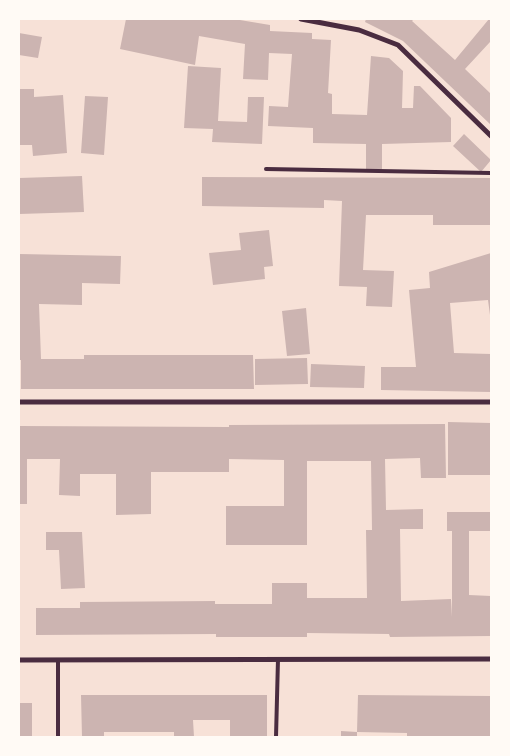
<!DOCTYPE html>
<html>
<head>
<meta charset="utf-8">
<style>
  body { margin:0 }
  #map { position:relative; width:510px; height:756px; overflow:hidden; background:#f7e1d7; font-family:"Work Sans",sans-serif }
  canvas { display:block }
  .frame { position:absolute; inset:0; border:20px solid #fffaf5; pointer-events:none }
</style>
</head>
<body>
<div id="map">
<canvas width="510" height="756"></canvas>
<div class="frame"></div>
</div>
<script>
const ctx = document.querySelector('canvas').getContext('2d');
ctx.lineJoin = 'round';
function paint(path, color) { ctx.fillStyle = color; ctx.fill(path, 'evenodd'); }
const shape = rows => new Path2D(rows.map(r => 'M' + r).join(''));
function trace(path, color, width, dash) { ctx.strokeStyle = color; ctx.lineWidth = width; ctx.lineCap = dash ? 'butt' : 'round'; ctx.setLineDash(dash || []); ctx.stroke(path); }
const building = shape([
  [126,19,234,19,270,25,270,31,312,33,312,39,331,40,328,93,332,94,332,114,367,115,371,56,389,58,403,71,402,108,413,108,414,86,420,86,451,118,451,142,382,144,382,169,366,169,366,144,313,143,313,128,268,126,269,106,288,107,292,54,269,53,268,80,243,79,245,44,199,36,195,65,120,49],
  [366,19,414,19,412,21,455,60,489,19,491,20,491,43,490,42,465,69,490,93,491,91,491,125,403,41,365,22],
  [19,33,42,37,38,58,19,55],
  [188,66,221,68,218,121,247,122,248,97,264,97,262,144,212,142,213,129,184,128],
  [19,89,34,89,34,97,63,95,67,153,33,156,32,145,19,145],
  [85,96,108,97,104,155,81,153],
  [464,134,491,160,481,172,453,146],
  [82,176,84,212,19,214,19,178],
  [202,177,491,178,491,225,433,225,433,215,366,215,363,270,394,271,392,307,366,306,367,287,339,286,342,201,324,200,324,208,202,206],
  [269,230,273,266,264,267,265,279,213,285,209,253,241,250,239,233],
  [491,253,491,315,490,315,488,300,450,303,454,353,491,354,491,392,381,390,381,367,416,367,409,290,430,288,429,272],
  [19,254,121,256,120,284,82,283,82,305,39,304,41,359,84,359,84,355,253,355,254,389,21,389,21,360,19,360],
  [306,308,310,354,287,356,282,311],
  [307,358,308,384,255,385,255,359],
  [311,364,365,366,364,388,310,387],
  [448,422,491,423,491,475,448,475],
  [445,424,446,478,421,478,420,458,385,459,386,510,423,509,423,529,400,529,401,601,451,599,452,617,452,531,447,531,447,512,491,512,491,531,469,531,469,595,491,596,491,636,390,637,389,634,307,633,307,637,216,637,216,634,36,635,36,608,80,608,80,602,215,601,215,604,272,604,272,583,307,583,307,598,367,598,366,530,372,530,371,461,307,461,307,545,226,545,226,506,284,506,284,460,229,459,229,472,151,472,151,514,116,515,116,474,80,474,80,496,59,495,60,459,27,459,27,504,19,504,19,426,229,427,229,425],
  [46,532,82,532,85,588,61,589,59,550,46,550],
  [81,695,267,695,267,737,230,737,230,720,193,720,194,737,174,737,174,732,104,732,104,737,82,737],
  [358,695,491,696,491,737,407,737,407,733,357,732],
  [19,703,32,703,32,737,19,737],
  [341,731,357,732,357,737,341,737]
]);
const service = shape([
  [266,169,491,173],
  [58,660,58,737],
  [276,737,278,659]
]);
const minor = shape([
  [301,19,359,30,398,45,491,136],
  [19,402,491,402],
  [19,660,491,659]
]);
paint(building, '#ccb4b1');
trace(service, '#4a2c40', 4);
trace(minor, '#4a2c40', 5);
</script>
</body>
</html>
